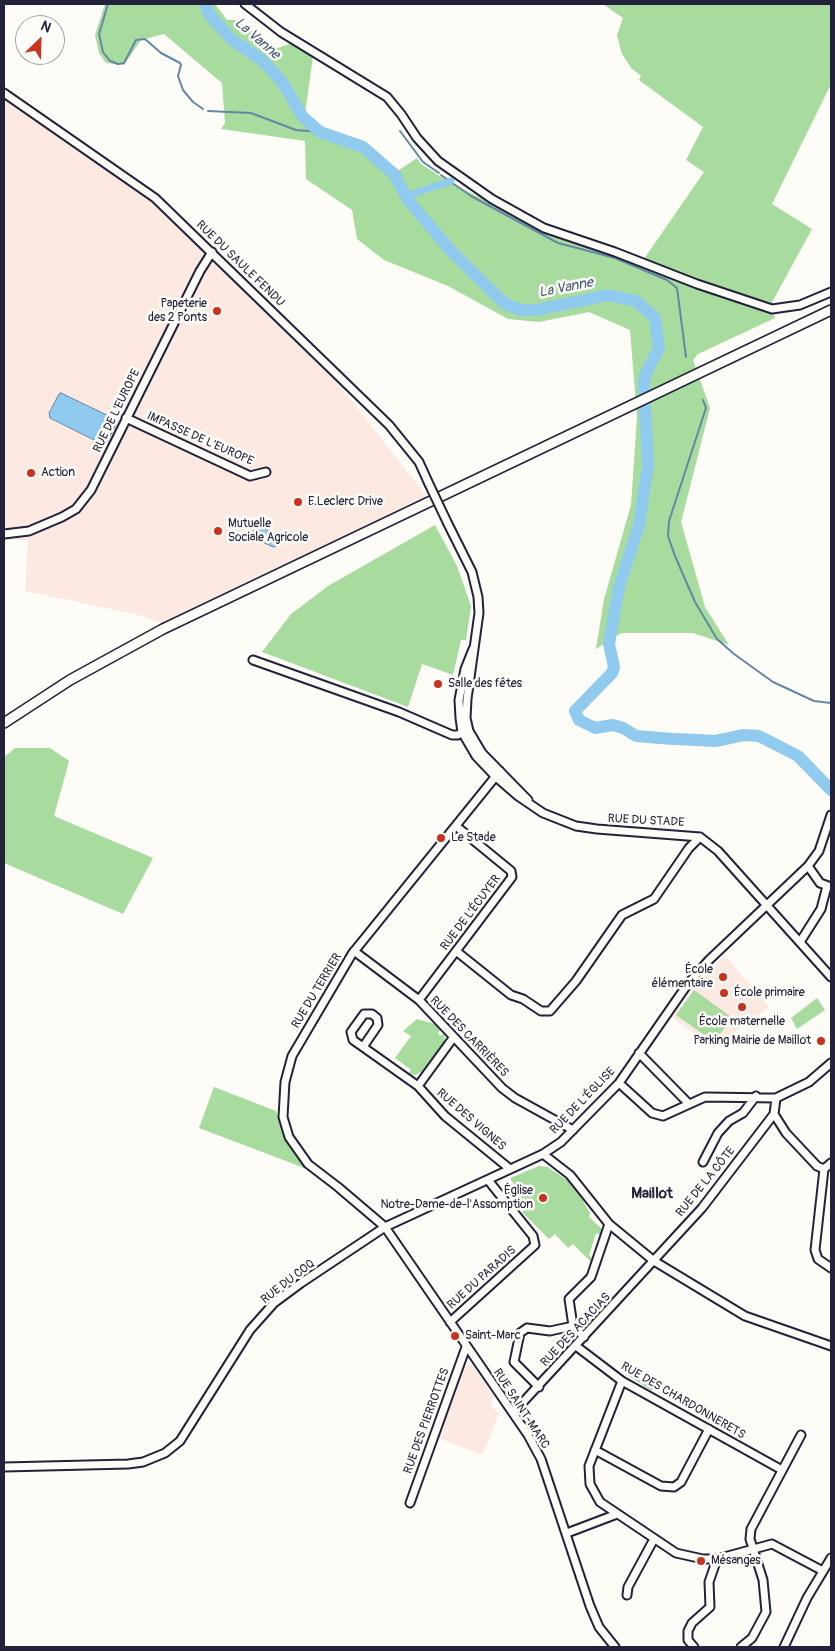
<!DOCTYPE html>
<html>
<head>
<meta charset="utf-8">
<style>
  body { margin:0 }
  #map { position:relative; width:835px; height:1651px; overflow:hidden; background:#fdfcf7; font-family:Pangolin,sans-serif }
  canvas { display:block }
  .frame { position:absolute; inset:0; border:5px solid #22223b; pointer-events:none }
  .north { position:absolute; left:15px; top:15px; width:50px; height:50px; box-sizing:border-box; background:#fdfcf7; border:1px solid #a5a5ac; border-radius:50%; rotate:24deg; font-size:14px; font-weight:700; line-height:20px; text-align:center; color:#22223b }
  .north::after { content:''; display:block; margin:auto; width:18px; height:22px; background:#c8321e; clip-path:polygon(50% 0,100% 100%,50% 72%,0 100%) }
</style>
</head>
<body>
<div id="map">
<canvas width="835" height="1651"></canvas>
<div class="frame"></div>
<div class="north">N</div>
</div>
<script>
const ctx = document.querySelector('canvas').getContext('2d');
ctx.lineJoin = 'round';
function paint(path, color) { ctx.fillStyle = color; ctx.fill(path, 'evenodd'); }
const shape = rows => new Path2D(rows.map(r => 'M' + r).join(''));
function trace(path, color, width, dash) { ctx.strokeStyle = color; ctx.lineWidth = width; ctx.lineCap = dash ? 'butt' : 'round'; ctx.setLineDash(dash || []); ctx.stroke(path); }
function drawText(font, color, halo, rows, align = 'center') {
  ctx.font = font + ' Pangolin,sans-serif'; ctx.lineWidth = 5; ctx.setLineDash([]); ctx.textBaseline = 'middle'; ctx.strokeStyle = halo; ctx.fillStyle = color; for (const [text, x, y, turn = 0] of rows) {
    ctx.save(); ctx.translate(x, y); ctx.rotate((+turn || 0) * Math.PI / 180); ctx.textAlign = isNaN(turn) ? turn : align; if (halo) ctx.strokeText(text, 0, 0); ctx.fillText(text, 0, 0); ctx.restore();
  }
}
const built = shape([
  [4,90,110,163,159,200,297,332,429,499,256,577,163,624,143,616,25,591,28,540,4,540],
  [723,957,728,959,769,1007,714,1048,672,1017,702,978],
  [473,1365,493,1396,491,1406,499,1413,483,1455,438,1438,465,1366]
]);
const green = shape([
  [105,4,215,4,227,20,235,20,278,48,292,43,313,56,305,114,322,129,365,145,396,172,417,158,421,164,451,183,563,239,772,310,775,318,698,354,693,360,710,408,681,522,705,607,729,645,693,633,621,633,596,649,604,599,631,505,637,417,630,330,589,312,539,322,508,319,448,286,384,260,357,239,352,210,306,179,305,141,221,129,225,123,222,83,164,34,141,40,124,65,106,63,99,53,95,35],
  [603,4,831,4,831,84,772,204,812,229,771,304,697,281,644,259,704,172,686,160,703,127,639,80,641,76,631,68,622,54,617,35,623,18],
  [435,525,457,566,471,606,466,640,461,640,453,675,422,664,408,707,262,652,291,614,328,586],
  [15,748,50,748,69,761,54,816,153,858,123,914,4,863,4,757],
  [694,990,738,1022,735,1025,729,1022,714,1042,676,1015],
  [817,998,825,1010,797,1029,791,1018],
  [417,1019,435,1024,440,1030,438,1033,440,1036,443,1034,445,1037,443,1044,425,1070,415,1075,408,1074,411,1070,395,1058,411,1036,403,1031],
  [214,1087,276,1111,282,1128,307,1169,199,1128],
  [539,1166,548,1167,574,1185,590,1213,589,1217,603,1230,604,1237,596,1233,589,1255,593,1259,592,1263,573,1244,568,1248,555,1234,549,1239,522,1212,527,1207,510,1178],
  [624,1373,637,1376,652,1387,652,1391]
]);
const water = shape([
  [61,393,115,419,116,425,107,442,102,444,50,418,49,413,59,394,61,393],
  [257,525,280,536,279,545,273,547,254,538,252,533,257,525]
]);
const stream = shape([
  [108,4,99,34,103,52,110,61,118,64,124,63,136,40,145,39,161,53,180,63,181,65,178,76,183,90,193,102,203,109],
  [208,111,251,113,296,130,320,132],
  [400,131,423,162,439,173],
  [441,175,471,196,558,243,615,258,667,280,677,288,686,357],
  [703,400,706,408,669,521,668,536,675,556,695,602,717,639,734,654,773,682,814,701,831,703]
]);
const canal = shape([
  [406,196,451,181]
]);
const river = shape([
  [205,4,209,14,231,39,263,61,282,82,303,117,320,132,363,147,394,174,408,200,451,251,504,303,520,310,536,310,608,295,636,301,655,318,659,348,645,375,644,386,648,465,639,525,619,587,611,632,609,644,614,667,612,673,575,711,579,720,595,728,613,725,623,728,636,736,673,739],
  [677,739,715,741,744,735,759,736,798,756,831,790]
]);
const minor = shape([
  [245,4,281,32,387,97,401,114,417,138,438,161,492,199,544,228,615,252,697,284,772,309,800,305,831,292],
  [4,93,155,198,389,425,419,462,429,484],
  [126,418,250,476,266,472],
  [448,524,472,572,478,597,479,613,467,699,466,718,469,731,482,753,528,800],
  [4,534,29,531,62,517,76,509,91,490,200,271,212,252],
  [473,649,465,669,459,700,460,718,462,732,476,756,495,776,518,796,543,813,576,826,597,829,700,837,718,851,831,977],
  [253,660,399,712,452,735,458,735,462,732],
  [500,771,352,954,292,1056,285,1082,283,1117,289,1137,308,1164,338,1187,385,1227,528,1435,541,1459,590,1606,599,1627,615,1647],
  [808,866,820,883,831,887],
  [800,942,821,909,827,886],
  [354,951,419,1000,502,1088,515,1098,573,1130],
  [456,951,511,995,523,999,541,1011,550,1011,576,981,622,915,654,899,689,848,700,837],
  [419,1000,512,877,511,871,456,826],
  [363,1047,353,1040,351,1032,364,1014,372,1014,377,1018,378,1025,363,1047,418,1086,445,1116,510,1169],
  [639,1053,689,1104],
  [619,1083,652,1113,663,1116,705,1097,776,1098,809,1082,831,1063],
  [418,1086,453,1038],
  [776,1098,774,1114,786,1133,817,1166,824,1169,831,1163],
  [543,1154,570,1175,609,1224,654,1261,745,1316,831,1346],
  [703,1162,718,1133,729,1121,743,1113,756,1096],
  [824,1169,815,1250,818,1259,831,1268],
  [450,1322,535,1245,533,1236,488,1180],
  [573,1326,584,1337],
  [576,1346,622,1381,782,1470],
  [622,1381,589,1466,590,1484,600,1502,676,1553,703,1559,717,1559,772,1544,823,1571],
  [539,1387,514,1362,520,1333,527,1328,550,1331,573,1326,569,1299,591,1277,609,1224],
  [513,1413,702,1208,774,1114],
  [595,1450,661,1486,674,1487,681,1482,709,1429],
  [4,1467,128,1464,143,1462,165,1453,180,1441,250,1330,274,1303,301,1283,385,1227,543,1154,561,1142,619,1083,687,985,709,960,808,866,819,851,831,815],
  [410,1503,466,1347],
  [567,1533,617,1514],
  [627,1595,628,1587,654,1539],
  [694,1647,688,1640,688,1631,692,1623,710,1607,709,1582,717,1559],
  [741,1647,752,1638,766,1612,763,1580,750,1539,751,1529,801,1435],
  [784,1647,807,1598,831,1558]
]);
const major = shape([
  [4,723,70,680,163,629,831,310]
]);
const minorBridge = shape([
  [429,484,448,524]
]);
const markers = [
  [217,311,5,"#c8321e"],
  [31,473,5,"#c8321e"],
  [298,502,5,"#c8321e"],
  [218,531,5,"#c8321e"],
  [438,684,5,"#c8321e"],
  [441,838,5,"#c8321e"],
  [723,977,5,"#c8321e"],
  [724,993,5,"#c8321e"],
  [742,1007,5,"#c8321e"],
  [821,1041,5,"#c8321e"],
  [543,1198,5,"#c8321e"],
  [455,1336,5,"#c8321e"],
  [701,1561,5,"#c8321e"]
];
const streetNames = [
  ["RUE DU SAULE FENDU",240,264,44],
  ["RUE DE L'EUROPE",117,411,-64],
  ["IMPASSE DE L'EUROPE",200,439,24],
  ["RUE DU STADE",646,821,3],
  ["RUE DE L’ÉCUYER",471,913,-53],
  ["RUE DU TERRIER",317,991,-59],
  ["RUE DES CARRIÈRES",469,1037,46],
  ["RUE DE L'ÉGLISE",583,1101,-46],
  ["RUE DES VIGNES",471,1120,41],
  ["RUE DE LA CÔTE",706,1182,-51],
  ["RUE DU PARADIS",482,1278,-42],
  ["RUE DU COQ",288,1282,-38],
  ["RUE DES ACACIAS",576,1330,-47],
  ["RUE DES CHARDONNERETS",683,1401,30],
  ["RUE SAINT-MARC",521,1409,57],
  ["RUE DES PIERROTTES",427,1421,-70]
];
const poiNames = [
  ["Papeterie",207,304,"right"],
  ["des 2 Ponts",207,318,"right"],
  ["Action",41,473],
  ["E.Leclerc Drive",308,502],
  ["Mutuelle",228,524],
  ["Sociale Agricole",228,538],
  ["Salle des fêtes",448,684],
  ["Le Stade",451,838],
  ["École",713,970,"right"],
  ["élémentaire",713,984,"right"],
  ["École primaire",734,993],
  ["École maternelle",742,1022,"center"],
  ["Parking Mairie de Maillot",811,1041,"right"],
  ["Église",533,1191,"right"],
  ["Notre-Dame-de-l'Assomption",533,1205,"right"],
  ["Saint-Marc",465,1336],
  ["Mésanges",711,1561]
];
const waterNames = [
  ["La Vanne",257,39,41],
  ["La Vanne",566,288,-11]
];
const quarterNames = [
  ["Maillot",652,1194]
];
paint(built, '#fbe9e2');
paint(green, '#a8dc9f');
paint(water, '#90caef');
trace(water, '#6487a7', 1);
trace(stream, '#6487a7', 2);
trace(canal, '#90caef', 7);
trace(river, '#90caef', 12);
trace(minor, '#22223b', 11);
trace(major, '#22223b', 12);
trace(minor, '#fdfcf7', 7);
trace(major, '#fdfcf7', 9);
trace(minorBridge, '#22223b', 11, []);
trace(minorBridge, '#fdfcf7', 7);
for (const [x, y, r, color] of markers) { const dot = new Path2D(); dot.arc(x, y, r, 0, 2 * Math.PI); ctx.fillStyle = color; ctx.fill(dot); trace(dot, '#fdfcf7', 2); }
drawText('12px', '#22223b', '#fdfcf7', streetNames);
drawText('12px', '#22223b', '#fdfcf7', poiNames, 'left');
drawText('italic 14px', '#485d7a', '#fdfcf7', waterNames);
drawText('bold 15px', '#22223b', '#fdfcf7', quarterNames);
</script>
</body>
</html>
